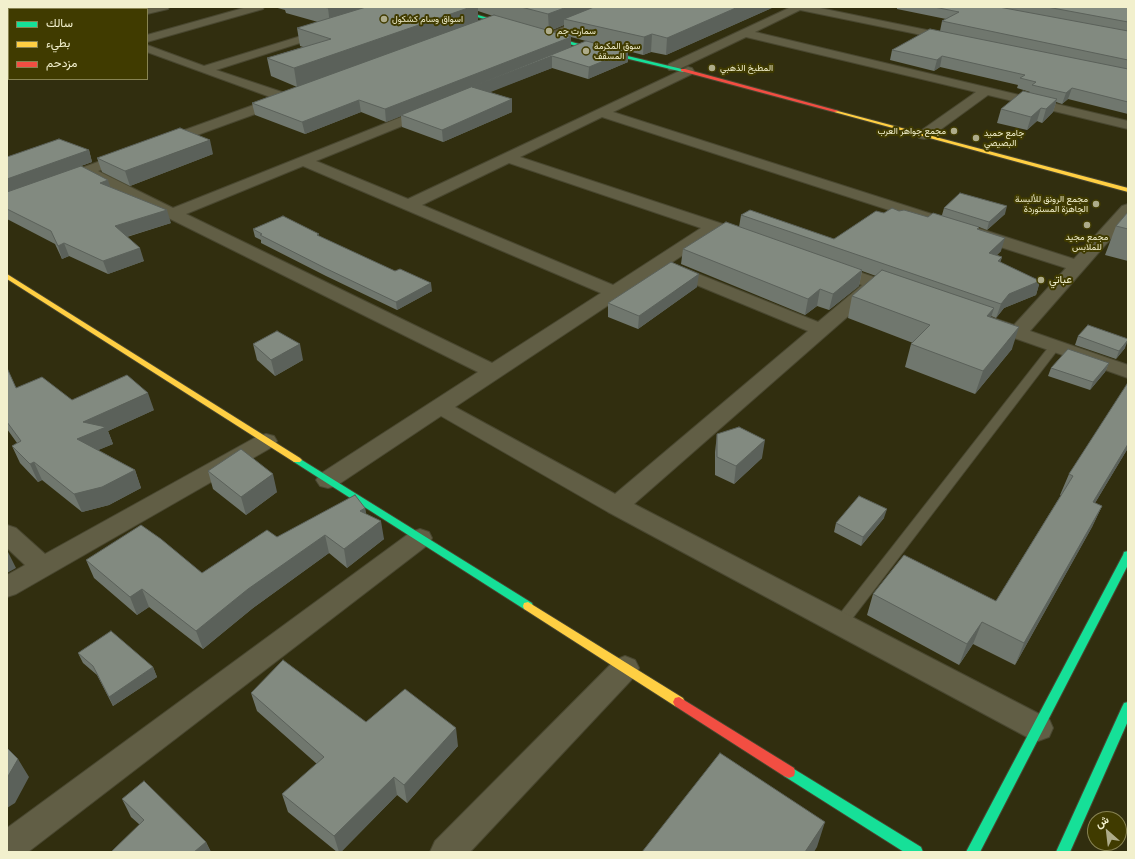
<!DOCTYPE html>
<html>
<head>
<meta charset="utf-8">
<style>
  body { margin:0 }
  #map { position:relative; width:1135px; height:859px; overflow:hidden; background:#312e0f; font-family:Montserrat,Vazirmatn,sans-serif }
  canvas { display:block }
  .frame { position:absolute; inset:0; border:8px solid #f2f0cd; pointer-events:none }
  .legend { position:absolute; left:8px; top:8px; width:140px; height:72px; box-sizing:border-box; background:#403b00; border:1px solid #878352; margin:0; padding:5px 7px; list-style:none; font-size:12px; color:#f2f0cd }
  .legend li { display:flex; align-items:center; gap:8px; height:20px }
  .legend b { width:20px; border:1px solid #878352 }
  .north { position:absolute; left:1087px; top:811px; width:40px; height:40px; box-sizing:border-box; background:#403b00; border:1px solid #878352; border-radius:50%; rotate:332deg; font-size:11px; font-weight:700; line-height:16px; text-align:center; color:#f2f0cd }
  .north::after { content:''; display:block; margin:auto; width:14px; height:18px; background:#aeac8a; clip-path:polygon(50% 0,100% 100%,50% 72%,0 100%) }
</style>
</head>
<body>
<div id="map">
<canvas width="1135" height="859"></canvas>
<div class="frame"></div>
<ul class="legend">
<li><b style="height:5px;background:#16e098"></b>سالك</li>
<li><b style="height:5px;background:#ffcf43"></b>بطيء</li>
<li><b style="height:5px;background:#f24e42"></b>مزدحم</li>
</ul>
<div class="north">ش</div>
</div>
<script>
const ctx = document.querySelector('canvas').getContext('2d');
ctx.lineJoin = 'round';
const shape = rows => new Path2D(rows.map(r => 'M' + r).join(''));
function trace(path, color, width, dash) { ctx.strokeStyle = color; ctx.lineWidth = width; ctx.lineCap = dash ? 'butt' : 'round'; ctx.setLineDash(dash || []); ctx.stroke(path); }
function paint(path, color) { ctx.fillStyle = color; ctx.fill(path, 'evenodd'); }
function drawText(font, color, halo, rows, align = 'center') {
  ctx.font = font + ' Montserrat,Vazirmatn,sans-serif'; ctx.lineWidth = 4; ctx.setLineDash([]); ctx.textBaseline = 'middle'; ctx.strokeStyle = halo; ctx.fillStyle = color; for (const [text, x, y, turn = 0] of rows) {
    ctx.save(); ctx.translate(x, y); ctx.rotate((+turn || 0) * Math.PI / 180); ctx.textAlign = isNaN(turn) ? turn : align; if (halo) ctx.strokeText(text, 0, 0); ctx.fillText(text, 0, 0); ctx.restore();
  }
}
const lane = shape([
  [1055,343,1059,344,1060,346,1059,348,845,628,840,630,835,628,833,624,835,620,1051,344,1055,343]
]);
const street = shape([
  [150,7,169,7,168,9,147,14,147,9,143,9,150,7],
  [247,7,264,7,263,9,147,42,147,35,247,7],
  [613,7,627,7,626,9,554,38,546,38,544,36,546,34,613,7],
  [791,7,815,7,951,35,957,38,951,41,800,10,755,32,1128,121,1128,129,988,95,929,138,924,139,919,138,917,135,919,132,976,92,746,37,677,70,669,70,667,67,669,64,791,7],
  [327,28,331,29,333,31,331,33,216,70,291,95,292,98,291,101,167,146,157,146,155,143,157,140,273,98,147,52,147,45,204,66,327,28],
  [7,39,9,39,9,46,7,46,7,39],
  [688,67,692,68,694,71,692,74,613,112,938,216,940,219,938,222,932,224,926,222,602,117,520,157,750,233,752,237,750,241,744,242,716,233,671,263,818,322,862,285,827,273,824,269,827,265,833,264,839,265,903,287,906,291,903,295,897,296,878,290,634,504,1049,719,1053,728,1049,737,1038,741,1027,737,608,512,441,416,336,486,328,488,320,486,316,480,320,474,478,372,84,176,7,205,7,195,128,151,133,152,135,155,133,158,98,171,173,208,429,106,434,107,436,110,434,113,316,161,408,199,688,67],
  [509,163,701,228,613,285,422,205,509,163],
  [303,166,601,293,492,363,186,214,303,166],
  [663,269,665,272,808,331,615,494,455,407,663,269],
  [1128,204,1128,219,1030,331,1128,365,1128,378,983,327,980,323,983,319,990,317,1014,325,1066,268,969,237,967,233,969,229,975,228,981,229,1074,259,1122,206,1128,204],
  [266,434,274,436,277,441,274,446,16,594,7,597,7,575,25,565,7,548,7,525,16,528,45,554,258,436,266,434],
  [420,529,429,532,432,538,429,544,28,852,7,852,7,828,411,532,420,529],
  [625,656,635,660,639,668,635,676,470,852,430,852,435,841,615,660,625,656]
]);
const fast = shape([
  [443,7,450,7,586,46,686,70,683,72,583,48,443,7],
  [297,457,532,603,533,606,532,609,528,610,524,609,294,462,292,460,297,457],
  [1128,551,1128,565,980,852,966,852,1123,555,1124,552,1128,551],
  [1128,702,1128,721,1070,852,1056,852,1122,707,1124,703,1128,702],
  [789,766,921,847,923,852,904,852,784,776,783,772,784,768,789,766]
]);
const slow = shape([
  [834,110,1128,188,1128,192,834,112,834,110],
  [7,274,300,458,302,460,300,462,294,462,7,279,7,274],
  [528,602,683,698,685,702,683,706,679,707,675,706,524,609,523,606,524,603,528,602]
]);
const jam = shape([
  [681,69,685,69,839,111,834,112,681,71,681,69],
  [679,697,794,768,795,772,794,776,789,778,784,776,675,706,673,702,675,698,679,697]
]);
const wall = shape([
  [274,7,774,7,666,55,651,52,643,55,628,51,628,62,588,79,552,68,489,92,512,99,512,112,443,142,402,127,401,116,386,122,361,112,305,134,255,115,252,103,297,87,271,76,267,58,303,47,300,46,297,28,318,22,286,13,285,10],
  [478,11,493,16,478,21],
  [564,25,564,35,550,31],
  [571,37,586,41,571,47],
  [897,7,1128,7,1128,114,1068,99,1062,104,1056,102,1053,112,1042,123,1037,121,1027,130,997,123,1001,109,1030,93,1030,92,1017,88,1018,85,940,67,934,71,890,60,892,50,940,31,942,21,946,19,897,9],
  [89,150,92,162,81,166,110,187,171,223,127,237,144,261,108,274,69,256,62,259,55,244,7,219,7,157],
  [213,154,130,186,102,172,97,158],
  [944,208,1005,214,987,230,979,227,978,230,1001,251,997,255,1002,257,1000,262,1040,281,1036,295,1004,308,996,318,991,316,991,317,1012,349,975,394,905,367,911,344,913,343,848,318,852,296,876,276,862,271,859,286,829,310,817,306,805,315,681,264,683,249,739,227,741,215,834,239,884,213,899,211,928,217,942,215],
  [1128,212,1128,261,1105,255,1116,226],
  [253,229,319,236,432,291,397,310,326,276,261,243,261,240,255,237],
  [697,287,638,329,608,317,608,303],
  [1078,336,1125,348,1116,359,1075,345],
  [253,344,303,360,275,376,257,360],
  [1109,363,1105,372,1090,390,1048,376,1051,368],
  [7,368,16,388,72,400,154,410,108,431,113,444,98,450,135,470,141,488,109,505,82,512,42,480,38,482,20,463,12,446,17,443,7,429],
  [1128,384,1128,448,1095,503,1102,506,1092,527,1015,665,973,644,959,665,867,615,873,594,996,601,1061,495,1060,495,1069,474],
  [717,434,762,458,734,484,715,475,715,452],
  [208,471,277,492,246,515,213,489],
  [365,508,366,514,384,539,347,568,329,553,253,608,203,649,149,607,137,615,94,578,86,560,202,573,277,537],
  [884,518,861,546,834,532,836,523],
  [78,653,153,667,157,677,113,706,97,675,83,663],
  [251,693,458,746,407,803,397,795,341,852,337,852,288,812,282,794,317,764,257,711],
  [122,799,206,842,211,852,111,852,140,825,131,817]
]);
const shadedWall = shape([
  [103,7,104,7,105,9,95,9],
  [332,7,388,7,330,25,328,8],
  [471,7,478,7,478,21,297,87,294,68],
  [567,7,609,7,564,19,564,25,549,31,548,14],
  [738,7,774,7,666,55,667,38],
  [7,32,9,32,9,38],
  [652,34,651,52,643,55,644,37],
  [571,37,571,48,552,56,552,68,473,99,401,115,401,116,386,122,385,109],
  [628,51,628,62,588,79,589,67],
  [942,56,940,67,934,71,937,60],
  [1072,88,1068,99,1062,104,1066,93],
  [512,99,512,112,443,142,442,130],
  [1057,99,1053,112,1042,123,1046,109],
  [359,100,361,112,305,134,302,122],
  [1041,108,1037,121,1027,130,1031,117],
  [210,140,213,154,130,186,125,171],
  [89,150,92,162,7,193,7,179],
  [108,180,112,192,100,183],
  [1007,206,1005,214,987,230,989,222],
  [167,210,171,223,119,239,115,226],
  [1005,238,1001,251,985,266,989,253],
  [64,243,69,256,62,259,58,246],
  [140,248,144,261,108,274,103,261],
  [1002,257,998,270,998,261],
  [862,270,859,286,829,310,833,294],
  [699,274,697,287,638,329,639,316],
  [1040,281,1036,295,1004,308,996,318,1001,304,1009,294],
  [431,283,432,291,397,310,396,302],
  [820,289,817,306,805,315,808,299],
  [994,308,987,330,987,316],
  [1019,327,1012,349,975,394,983,371],
  [1128,340,1125,348,1116,359,1119,351],
  [300,344,303,360,275,376,271,360],
  [1109,363,1105,372,1090,390,1093,382],
  [148,393,154,410,108,431,113,444,84,456,77,439,83,422],
  [765,440,762,458,734,484,736,466],
  [1128,444,1128,448,1083,523,1093,502],
  [34,462,42,480,38,482,30,464],
  [135,470,141,488,109,505,82,512,74,494],
  [273,474,277,492,246,515,241,497],
  [1102,506,1092,527,1015,665,1024,643],
  [365,508,368,526,360,511],
  [887,509,884,518,861,546,863,537],
  [381,521,384,539,347,568,344,549],
  [325,535,329,553,253,608,203,649,196,631,248,589],
  [7,550,16,568,7,573],
  [142,589,149,607,137,615,130,597],
  [982,622,973,644,959,665,967,644],
  [153,667,157,677,113,706,109,697],
  [456,728,458,746,407,803,404,785],
  [18,759,29,777,15,803,7,808,7,778],
  [394,777,397,795,341,852,339,852,334,836],
  [825,822,817,847,814,852,805,852],
  [206,842,211,852,194,852]
]);
const building = shape([
  [7,7,103,7,95,9,9,9,9,32,7,32,7,7],
  [323,7,332,7,328,8,323,7],
  [366,7,471,7,294,68,267,58,331,39,297,28,366,7],
  [521,7,567,7,548,14,521,7],
  [594,7,738,7,667,38,652,34,644,37,564,19,594,7],
  [934,7,999,7,1128,31,1128,60,942,21,959,12,934,7],
  [1047,7,1128,7,1128,22,1047,7],
  [494,15,571,37,385,109,359,100,302,122,252,103,494,15],
  [930,29,1128,69,1128,102,1072,88,1066,93,1032,85,1036,82,1020,78,1025,75,942,56,937,60,892,50,930,29],
  [586,41,628,51,589,67,552,56,472,87,512,99,442,130,401,115,586,41],
  [1023,91,1057,99,1046,109,1041,108,1031,117,1001,109,1023,91],
  [180,128,210,140,125,171,97,158,180,128],
  [59,139,89,150,7,179,7,157,59,139],
  [81,166,108,180,100,183,167,210,115,226,140,248,103,261,64,243,58,246,51,231,7,209,7,192,81,166],
  [960,193,1007,206,989,222,944,208,960,193],
  [892,208,899,211,904,210,928,217,933,213,979,227,977,229,1005,238,989,253,1002,257,998,261,1040,281,1009,294,1001,304,741,215,750,210,834,239,876,211,884,213,892,208],
  [1128,212,1128,229,1116,226,1128,212],
  [283,216,319,234,317,235,395,271,400,269,431,283,396,302,325,268,260,235,262,234,253,229,283,216],
  [726,222,862,270,833,294,820,289,808,299,683,249,726,222],
  [671,262,699,274,639,316,608,303,671,262],
  [882,270,994,308,987,316,1019,327,983,371,911,344,930,325,852,296,882,270],
  [1088,325,1128,339,1128,340,1119,351,1078,336,1088,325],
  [277,331,300,344,271,360,253,344,277,331],
  [1068,349,1109,363,1093,382,1051,368,1068,349],
  [7,368,16,388,42,377,72,400,127,375,148,393,83,422,106,427,77,439,135,470,102,487,74,494,34,462,30,464,12,446,21,441,7,422,7,368],
  [1127,384,1128,384,1128,444,1093,502,1102,506,1024,643,982,622,967,644,873,594,904,555,996,601,1073,476,1069,474,1127,384],
  [739,427,765,440,736,466,717,457,717,434,739,427],
  [241,449,273,474,241,497,208,471,241,449],
  [355,495,365,508,360,511,381,521,344,549,325,535,248,589,196,631,142,589,130,597,86,560,141,525,161,539,202,573,267,530,277,537,355,495],
  [859,496,887,509,863,537,836,523,859,496],
  [111,631,153,667,109,697,93,666,78,653,111,631],
  [283,660,366,722,405,689,456,728,404,785,394,777,334,836,282,794,324,757,251,693,283,660],
  [7,748,18,759,7,778,7,748],
  [720,753,825,822,805,852,642,852,720,753],
  [144,781,206,842,194,852,111,852,144,820,122,799,144,781]
]);
const markers = [
  [384,19,4,"#aeac8a"],
  [549,31,4,"#aeac8a"],
  [586,51,4,"#aeac8a"],
  [712,68,4,"#aeac8a"],
  [954,131,4,"#aeac8a"],
  [976,138,4,"#aeac8a"],
  [1096,204,4,"#aeac8a"],
  [1087,225,4,"#aeac8a"],
  [1041,280,4,"#aeac8a"]
];
const farPoinames = [
  ["اسواق وسام كشكول",392,19],
  ["سمارت جم",557,31],
  ["سوق المكرمة",594,46],
  ["المسقف",594,56],
  ["المطبخ الذهبي",720,68],
  ["مجمع جواهر العرب",946,131,"right"],
  ["جامع حميد",984,133],
  ["البصيصي",984,143],
  ["مجمع الرونق للألبسة",1088,199,"right"],
  ["الجاهزة المستوردة",1088,209,"right"],
  ["مجمع مجيد",1087,237,"center"],
  ["للملابس",1087,247,"center"]
];
const poiNames = [
  ["عباتي",1049,280]
];
trace(lane, '#494730', 2);
trace(street, '#494730', 2);
trace(fast, '#494730', 2);
trace(slow, '#494730', 2);
trace(jam, '#494730', 2);
paint(lane, '#615e45');
paint(street, '#615e45');
paint(fast, '#16e098');
paint(slow, '#ffcf43');
paint(jam, '#f24e42');
paint(wall, '#70776e');
paint(shadedWall, '#5b615a');
paint(building, '#828a80');
trace(building, '#5b615a', 1);
for (const [x, y, r, color] of markers) { const dot = new Path2D(); dot.arc(x, y, r, 0, 2 * Math.PI); ctx.fillStyle = color; ctx.fill(dot); trace(dot, '#403b00', 1.5); }
drawText('9px', '#f2f0cd', '#403b00', farPoinames, 'left');
drawText('11px', '#f2f0cd', '#403b00', poiNames, 'left');
</script>
</body>
</html>
